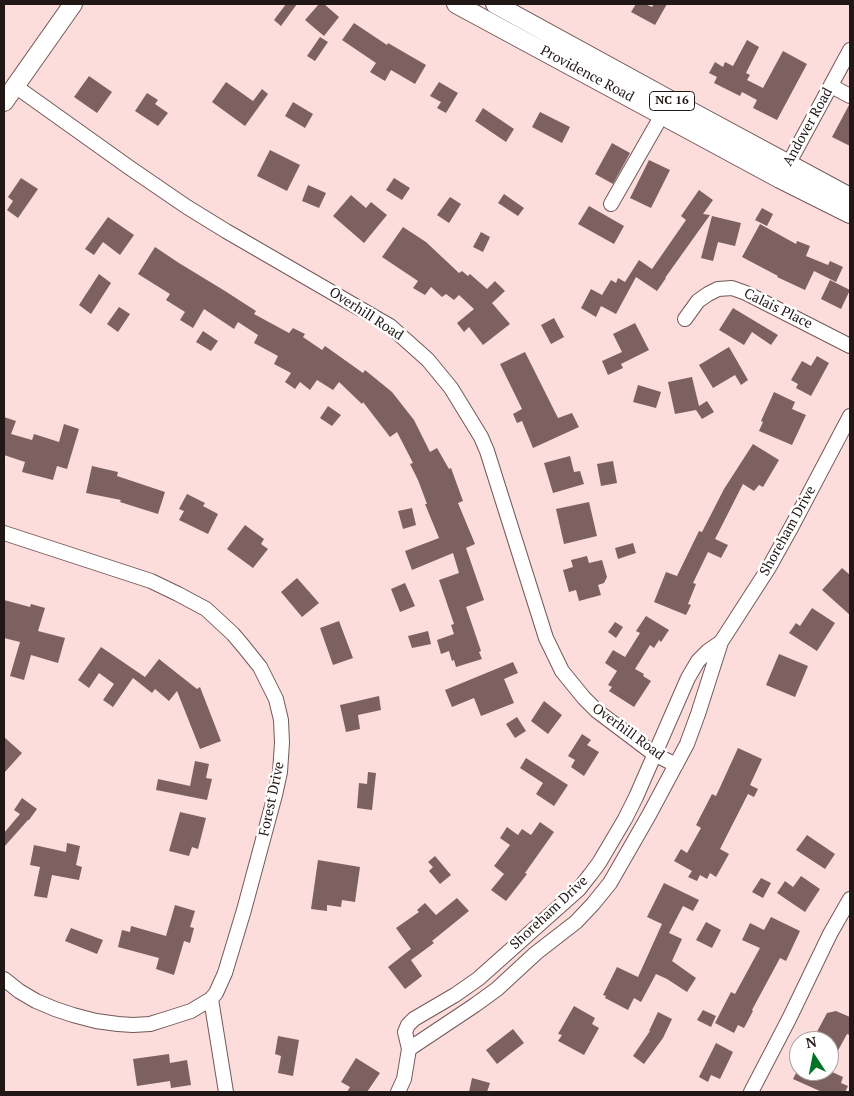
<!DOCTYPE html>
<html>
<head>
<meta charset="utf-8">
<style>
  body { margin:0 }
  #map { position:relative; width:854px; height:1096px; overflow:hidden; background:#fcdddb; font-family:"PT Serif",serif }
  canvas { display:block }
  .frame { position:absolute; inset:0; border:5px solid #221717; pointer-events:none }
  .north { position:absolute; left:789px; top:1031px; width:50px; height:50px; box-sizing:border-box; background:#fff; border:1px solid #a7a2a2; border-radius:50%; rotate:349deg; font-size:14px; font-weight:700; line-height:20px; text-align:center; color:#221717 }
  .north::after { content:''; display:block; margin:auto; width:18px; height:22px; background:#017327; clip-path:polygon(50% 0,100% 100%,50% 72%,0 100%) }
</style>
</head>
<body>
<div id="map">
<canvas width="854" height="1096"></canvas>
<div class="frame"></div>
<div class="north">N</div>
</div>
<script>
const ctx = document.querySelector('canvas').getContext('2d');
ctx.lineJoin = 'round';
function paint(path, color) { ctx.fillStyle = color; ctx.fill(path, 'evenodd'); }
const shape = rows => new Path2D(rows.map(r => 'M' + r).join(''));
function trace(path, color, width, dash) { ctx.strokeStyle = color; ctx.lineWidth = width; ctx.lineCap = dash ? 'butt' : 'round'; ctx.setLineDash(dash || []); ctx.stroke(path); }
function drawText(font, color, halo, rows, align = 'center') {
  ctx.font = font + ' "PT Serif",serif'; ctx.lineWidth = 5; ctx.setLineDash([]); ctx.textBaseline = 'middle'; ctx.strokeStyle = halo; ctx.fillStyle = color; for (const [text, x, y, turn = 0] of rows) {
    ctx.save(); ctx.translate(x, y); ctx.rotate((+turn || 0) * Math.PI / 180); ctx.textAlign = isNaN(turn) ? turn : align; if (halo) ctx.strokeText(text, 0, 0); ctx.fillText(text, 0, 0); ctx.restore();
  }
}
const building = shape([
  [286,4,297,4,281,26,274,20],
  [319,4,324,4,339,17,324,36,305,20],
  [636,4,645,4,652,7,654,4,667,4,655,25,631,12],
  [354,23,387,45,388,43,426,65,415,84,391,70,385,81,370,72,376,63,342,40],
  [320,37,328,42,315,61,307,56],
  [747,40,759,47,746,73,750,75,747,80,763,88,783,51,807,64,777,120,753,108,757,100,742,92,740,96,714,83,717,77,709,73,715,62,723,67,725,62,733,66],
  [89,76,112,92,97,113,74,97],
  [226,82,253,101,262,89,268,94,245,126,212,102],
  [439,82,458,93,446,113,437,108,441,102,430,96],
  [147,93,158,100,155,104,168,113,158,126,135,111],
  [293,102,313,114,305,128,285,116],
  [849,105,850,105,850,146,832,137],
  [483,108,514,129,506,142,475,121],
  [540,112,570,127,562,143,532,127],
  [612,143,630,153,613,184,595,174],
  [270,150,300,165,287,191,257,176],
  [649,160,670,170,651,208,630,198],
  [21,178,38,189,18,218,7,210,13,201,8,197],
  [394,178,410,188,402,200,386,190],
  [308,185,326,193,319,208,302,201],
  [699,190,713,200,703,214,710,215,665,278,666,278,657,291,636,277,616,314,601,306,596,317,581,308,591,289,602,295,611,280,616,283,618,278,625,282,639,260,652,269,686,220,681,216],
  [504,194,524,208,518,216,498,203],
  [351,195,366,208,371,202,387,215,364,243,333,216],
  [450,197,461,204,449,223,437,215],
  [589,206,624,226,614,244,578,224],
  [762,208,773,214,767,226,755,220],
  [712,216,741,223,735,246,718,242,713,261,701,258],
  [108,217,134,235,120,255,103,242,94,255,85,249],
  [760,224,796,244,797,241,810,246,806,256,828,265,830,261,843,267,836,282,814,271,805,290,777,277,778,276,742,257],
  [403,227,426,242,459,273,462,271,468,276,470,274,487,289,495,281,505,291,492,303,510,324,483,345,469,327,464,332,457,323,474,309,459,295,454,300,446,294,442,297,431,287,425,295,413,288,418,281,382,257],
  [481,232,490,237,483,252,473,247],
  [155,247,179,263,225,291,256,311,254,314,289,333,293,328,305,334,303,337,322,350,325,346,363,373,365,370,392,392,414,420,430,452,437,448,449,469,451,468,463,501,458,503,475,544,466,548,484,600,466,607,481,651,479,652,482,659,456,667,454,660,452,661,449,651,441,654,437,640,454,634,451,625,454,624,439,580,459,573,453,553,412,570,405,551,439,538,425,504,427,504,418,480,410,464,413,463,397,432,390,437,363,402,362,404,339,382,333,390,317,380,310,390,300,382,295,389,285,382,291,373,274,364,278,356,254,343,258,335,238,322,234,329,204,309,193,328,180,320,185,312,166,300,170,294,138,274],
  [99,274,111,283,91,314,79,305],
  [830,280,850,290,841,309,821,299],
  [119,307,130,314,118,332,107,324],
  [733,308,778,335,771,345,752,332,744,345,719,330],
  [554,318,564,337,551,344,541,325],
  [635,323,649,350,621,364,623,368,608,375,602,361,622,352,613,334],
  [203,331,218,341,211,351,196,342],
  [729,347,748,380,741,385,735,375,713,388,699,365],
  [525,352,558,418,572,413,579,427,533,448,522,421,517,423,513,414,522,409,500,364],
  [817,356,829,363,811,396,796,388,798,384,791,380,802,361,811,366],
  [692,377,699,406,707,401,714,412,702,419,696,410,675,414,668,382],
  [638,385,661,392,656,408,633,402],
  [774,392,795,402,792,409,806,415,792,445,759,431,763,422,761,421],
  [328,406,341,415,332,426,320,418],
  [4,417,16,421,11,434,32,440,34,434,59,442,64,424,79,429,67,469,57,466,53,480,22,472,25,462,4,455],
  [753,444,779,460,763,487,759,485,754,491,743,484,715,539,728,545,721,558,708,552,693,583,696,584,688,604,691,605,686,615,654,602,666,572,677,576,699,531,702,532,724,489],
  [570,456,574,472,580,471,584,484,553,493,544,463],
  [613,461,617,483,601,486,597,464],
  [92,466,118,472,117,476,165,492,158,514,120,502,121,500,86,493],
  [187,494,205,503,203,506,218,514,208,534,179,520,184,511,179,509],
  [589,502,597,536,564,544,556,509],
  [412,508,416,525,403,529,398,511],
  [245,525,264,539,261,544,268,549,253,568,227,549],
  [633,543,636,553,618,559,615,548],
  [587,556,589,563,602,560,607,577,604,583,598,585,601,595,579,601,576,590,569,592,563,570,573,567,571,560],
  [842,568,850,575,850,615,822,590],
  [297,578,319,603,302,617,281,592],
  [405,583,415,606,400,612,391,589],
  [4,600,30,607,31,604,45,608,38,631,65,638,58,663,31,655,24,680,10,676,20,642,4,638],
  [812,608,835,623,817,651,789,633,796,623,800,626],
  [646,616,669,630,661,642,659,640,654,648,650,645,635,669,644,674,643,676,651,681,634,707,609,691,612,687,608,685,617,671,605,663,613,650,625,657,640,633,636,631],
  [339,621,353,658,333,665,320,628],
  [615,622,623,627,616,638,608,632],
  [428,631,431,644,412,648,408,636],
  [101,647,145,677,159,659,197,689,200,687,221,741,200,749,177,691,169,701,155,689,152,693,133,678,113,707,103,700,114,684,99,673,89,688,78,680],
  [779,654,808,666,795,697,766,685],
  [513,662,518,673,504,679,514,703,481,716,474,698,452,707,445,690],
  [379,696,381,710,358,715,360,729,346,732,340,705],
  [544,701,562,715,548,734,531,721],
  [517,717,526,731,515,738,506,724],
  [582,734,591,740,587,745,599,752,584,776,571,767,575,760,568,756],
  [4,737,22,753,4,773],
  [738,748,762,759,750,785,758,789,754,797,748,794,720,849,729,854,716,877,710,873,707,879,700,875,697,881,688,877,692,871,674,861,681,849,687,853,701,828,696,825,712,794,716,796],
  [526,758,568,785,554,806,536,794,543,783,520,768],
  [195,761,209,764,206,778,212,779,207,800,156,790,158,779,190,786],
  [368,772,376,773,372,810,357,808,359,783,367,784],
  [22,798,37,809,29,820,28,820,4,847,4,833,20,814,14,810],
  [180,812,206,818,198,849,192,847,189,856,169,851],
  [540,822,554,832,525,873,527,874,506,901,491,890,504,874,494,866,510,845,500,838,507,827,518,835,522,829,531,835],
  [807,835,835,854,825,869,796,850],
  [67,843,80,846,76,865,82,867,79,880,52,875,47,898,34,896,40,867,30,865,34,845,66,852],
  [435,856,451,875,440,884,429,871,433,867,428,862],
  [318,860,360,867,355,902,342,900,341,907,327,905,327,911,311,909],
  [801,876,820,889,805,912,777,893,785,881,793,887],
  [761,878,771,883,763,898,752,892],
  [664,883,699,900,693,911,683,906,669,933,682,939,672,961,696,978,687,992,667,979,656,974,641,1002,634,998,628,1010,605,998,606,996,603,995,617,967,638,977,662,924,647,917],
  [457,898,469,911,432,941,434,943,411,960,422,976,405,989,388,967,411,949,396,928,419,912,417,910,425,903,436,915],
  [175,905,195,911,190,927,194,928,190,943,184,941,174,975,156,969,159,958,118,947,122,930,130,932,131,926,166,936],
  [771,917,800,931,786,961,780,958,752,1010,753,1011,744,1028,738,1025,734,1033,715,1023,731,992,735,994,760,948,742,940,750,923,764,930],
  [706,922,721,930,712,948,696,940],
  [71,928,103,940,97,954,65,941],
  [574,1006,595,1018,592,1024,599,1028,584,1055,558,1041,562,1035,558,1034],
  [703,1010,716,1016,711,1027,697,1020],
  [836,1011,850,1017,850,1035,847,1034,829,1067,829,1041,812,1041,827,1013],
  [658,1012,672,1019,663,1038,644,1064,633,1056,650,1031,649,1031],
  [513,1029,524,1043,497,1064,486,1050],
  [278,1036,299,1040,293,1076,278,1073,281,1056,275,1054],
  [716,1043,733,1052,720,1079,711,1075,708,1082,699,1077],
  [169,1054,170,1063,187,1060,191,1085,171,1088,170,1081,137,1086,133,1059],
  [356,1058,380,1073,367,1092,347,1092,350,1087,341,1082],
  [797,1071,830,1071,843,1077,841,1083,848,1086,845,1092,822,1092,793,1079],
  [472,1078,490,1083,487,1092,469,1092]
]);
const minor = shape([
  [15,86,130,168,187,207,226,231,390,326,428,360,451,388,481,437,487,451,546,638,562,671,584,698,597,711,654,754,676,765],
  [831,86,850,96],
  [784,172,850,50],
  [611,204,662,115],
  [685,319,698,301,708,294,718,289,732,288,746,293,850,346],
  [4,533,151,581,178,594,206,609,233,634,244,647,260,667,276,699,281,720,282,743,280,772,275,795,244,910,225,973,216,993,211,999,191,1011,166,1019,150,1024,133,1025,118,1024,96,1021,73,1015,55,1009,36,1001,19,991,4,979],
  [211,999,226,1092],
  [409,1049,475,1005,497,989,536,953,576,922,593,904,610,883,649,815,687,744,698,714,721,642,768,569,792,526,850,416],
  [398,1092,404,1079,409,1049,405,1032,408,1025,414,1019,455,995,478,979,579,889,590,875,599,863,625,819,636,797,688,678,698,661,708,651,721,642],
  [751,1092,789,1019,830,934,850,899]
]);
const major = shape([
  [456,4,780,179,850,214],
  [495,4,683,107,850,197],
  [4,102,73,4]
]);
const shields = [
  [672,101,45]
];
const shieldNames = [
  ["NC 16",672,101]
];
const streetNames = [
  ["Providence Road",587,74,28],
  ["Andover Road",808,127,-61],
  ["Calais Place",778,309,26],
  ["Overhill Road",366,314,33],
  ["Shoreham Drive",788,531,-61],
  ["Overhill Road",628,732,36],
  ["Forest Drive",272,799,-78],
  ["Shoreham Drive",549,913,-43]
];
paint(building, '#7c6160');
trace(minor, '#735958', 16);
trace(major, '#735958', 20);
trace(minor, '#fff', 14);
trace(major, '#fff', 18);
for (const [x, y, w] of shields) { const box = new Path2D(); box.roundRect(x - w / 2, y - 9.5, w, 19, 4); ctx.fillStyle = '#fff'; ctx.fill(box); trace(box, '#221717', 1); }
drawText('bold 12px', '#221717', null, shieldNames);
drawText('14px', '#221717', '#fff', streetNames);
</script>
</body>
</html>
